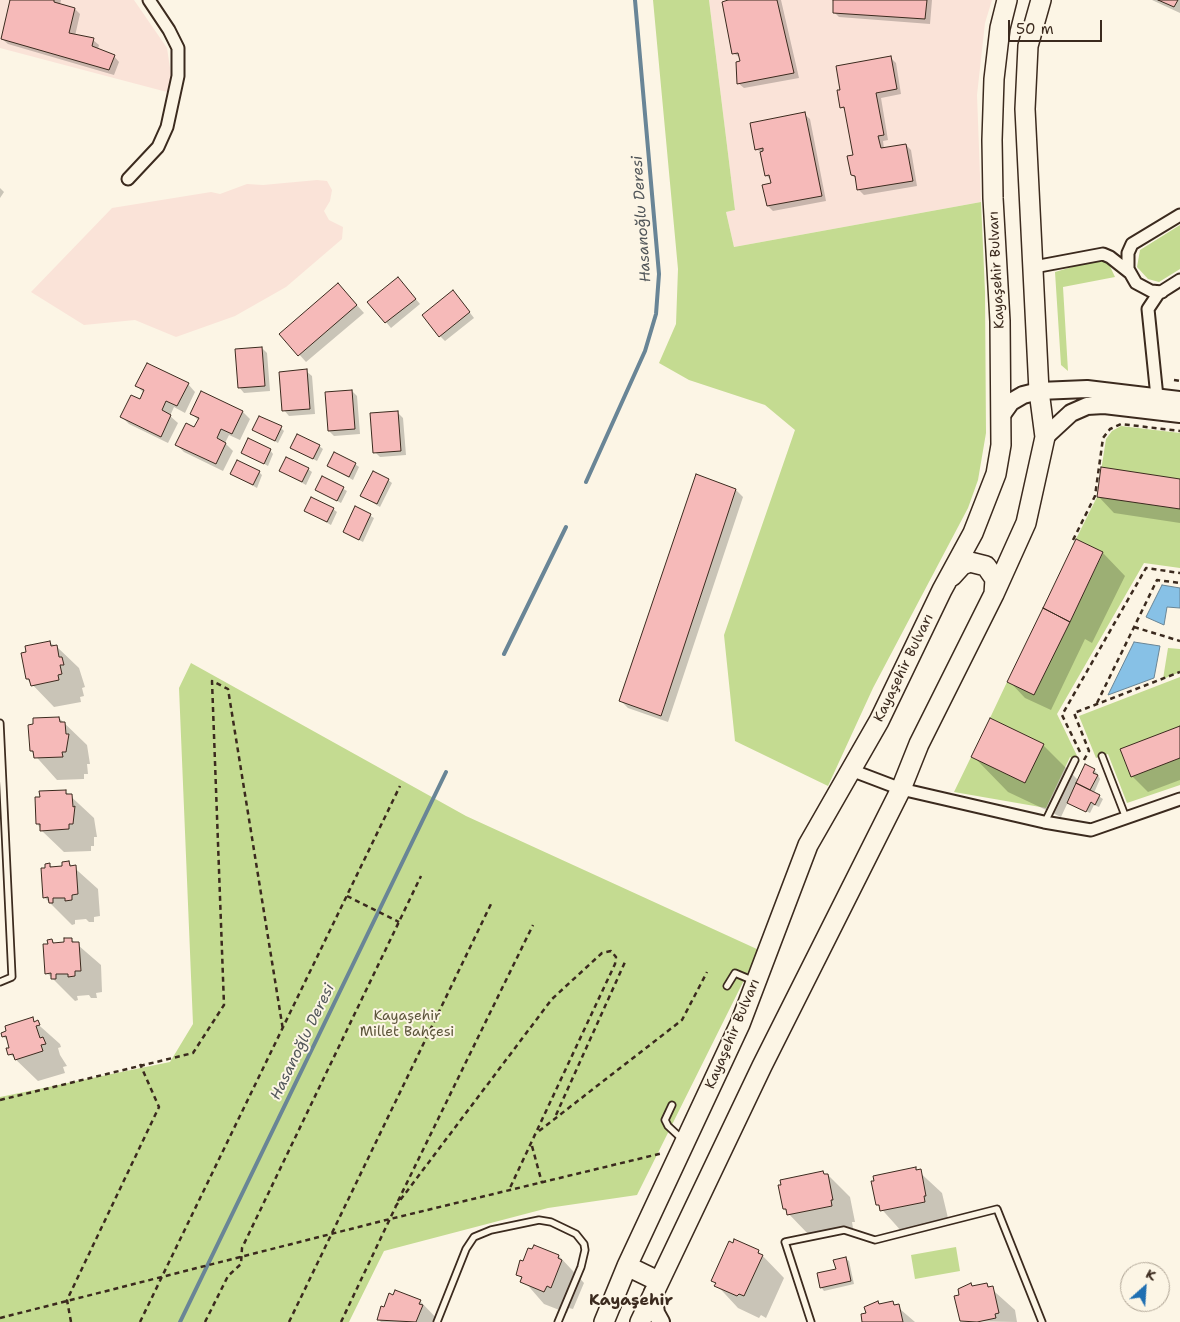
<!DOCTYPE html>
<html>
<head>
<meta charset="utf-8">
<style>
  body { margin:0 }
  #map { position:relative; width:1180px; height:1322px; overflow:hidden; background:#fcf5e5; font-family:"Shantell Sans",sans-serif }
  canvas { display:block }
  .north { position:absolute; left:1120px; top:1262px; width:50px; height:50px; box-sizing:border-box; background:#fcf5e5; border:1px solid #afa495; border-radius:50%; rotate:26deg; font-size:14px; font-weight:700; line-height:20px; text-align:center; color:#3b2a1e }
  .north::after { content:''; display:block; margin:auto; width:18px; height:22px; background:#1f6fb2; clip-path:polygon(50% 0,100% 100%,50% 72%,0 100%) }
  .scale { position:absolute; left:1008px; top:20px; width:94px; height:22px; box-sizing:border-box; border:2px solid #3b2a1e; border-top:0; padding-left:6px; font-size:15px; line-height:18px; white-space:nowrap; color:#3b2a1e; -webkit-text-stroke:4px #fcf5e5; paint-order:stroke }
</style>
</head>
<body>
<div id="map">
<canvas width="1180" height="1322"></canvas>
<div class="north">K</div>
<div class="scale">50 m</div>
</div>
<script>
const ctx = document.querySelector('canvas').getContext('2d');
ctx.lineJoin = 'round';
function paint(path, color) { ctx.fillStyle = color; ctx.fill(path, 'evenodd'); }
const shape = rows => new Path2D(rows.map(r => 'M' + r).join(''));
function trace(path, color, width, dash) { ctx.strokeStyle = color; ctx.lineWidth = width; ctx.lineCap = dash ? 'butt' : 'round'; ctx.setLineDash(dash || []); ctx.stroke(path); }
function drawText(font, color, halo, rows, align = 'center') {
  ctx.font = font + ' "Shantell Sans",sans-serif'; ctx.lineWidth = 4; ctx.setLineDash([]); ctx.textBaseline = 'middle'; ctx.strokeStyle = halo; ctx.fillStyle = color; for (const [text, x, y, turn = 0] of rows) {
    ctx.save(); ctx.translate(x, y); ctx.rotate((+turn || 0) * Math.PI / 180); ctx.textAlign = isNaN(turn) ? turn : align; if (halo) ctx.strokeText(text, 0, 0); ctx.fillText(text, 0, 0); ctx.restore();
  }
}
const built = shape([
  [0,0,134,0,167,48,172,81,167,92,0,48],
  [709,0,992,0,985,23,977,95,981,202,734,247,726,212,735,210],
  [317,180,327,181,332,190,330,201,324,211,329,220,343,227,342,239,286,287,235,316,176,337,135,320,84,325,31,292,112,208,211,192,220,194,247,184,263,185]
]);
const green = shape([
  [653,0,709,0,735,210,726,212,734,247,981,202,985,292,986,433,978,480,968,508,873,688,828,786,735,741,724,635,795,430,765,405,689,380,659,363,676,324,678,269],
  [1180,225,1180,269,1159,282,1148,279,1137,267,1140,250],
  [1096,260,1107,260,1115,277,1063,287,1068,371,1061,365,1055,272],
  [1121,426,1180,433,1180,568,1144,563,1057,714,1080,762,1070,757,1046,808,954,792,971,757,1025,782,1043,744,990,718,1007,682,1034,694,1103,553,1076,539,1097,497,1106,439,1112,431],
  [1168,648,1180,649,1180,672,1163,679],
  [191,663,466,816,759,950,637,1195,548,1208,384,1251,349,1322,0,1322,0,1097,170,1062,193,1024,179,688],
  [1180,677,1180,785,1127,803,1108,754,1096,758,1079,716],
  [956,1247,960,1271,915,1279,911,1255]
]);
const water = shape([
  [1162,585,1180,588,1180,608,1167,607,1164,625,1146,617,1162,585],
  [1134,642,1160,646,1154,678,1108,695,1134,642]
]);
const shadow = shape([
  [11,0,61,0,60,5,75,9,80,14,75,36,93,40,99,45,98,49,114,56,119,62,114,75,8,44,2,39],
  [729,0,781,0,799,78,744,88,738,83,742,62,741,58,733,53],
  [835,0,932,0,930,24,839,17,834,12],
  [1152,0,1180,0,1180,13],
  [890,57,896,63,901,94,881,98,888,140,883,141,884,149,906,145,911,150,917,186,864,195,859,190,857,179,852,175,854,156,846,111,842,107],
  [804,114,810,119,826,201,773,211,768,206,772,181,766,175,762,154,757,149],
  [0,188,4,192,0,198],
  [403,284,420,304,391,328,386,322],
  [345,292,364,313,306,362,281,334],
  [458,297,474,318,445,341,440,336],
  [262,348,267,353,270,391,244,393,239,387],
  [306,371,312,376,315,414,289,416,284,410],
  [188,384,195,392,185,413,174,407,170,416,178,423,168,443,129,424,122,417,140,401,144,393,137,386],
  [352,391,357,396,360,434,334,436,329,431],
  [202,392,243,412,250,419,240,440,229,435,225,443,233,451,223,471,184,452,177,445,195,428,199,421,192,414],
  [397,412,403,418,406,455,380,457,375,452],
  [281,428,284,431,278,443,254,430],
  [319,446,323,449,317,461,292,448],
  [270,450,273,454,268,466,243,452],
  [355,464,359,467,353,480,328,466],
  [308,469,312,472,306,485,281,471],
  [259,472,262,475,257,488,232,474],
  [322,477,347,491,341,503,316,490],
  [388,480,392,483,380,507,362,496],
  [1180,480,1180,523,1114,513,1098,496],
  [736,490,743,497,668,722,628,708,621,701],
  [356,508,374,518,363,542,344,532],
  [333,509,337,512,331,525,306,511],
  [1077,541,1103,553,1125,576,1092,643,1085,639,1051,710,1025,698,1009,681],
  [50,643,56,646,79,668,85,687,82,688,84,696,80,697,81,702,54,707,27,679],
  [59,718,87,745,90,764,87,764,88,774,84,774,84,779,57,780,31,751],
  [1180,727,1180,780,1148,792,1132,776],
  [1043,745,1079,781,1094,770,1097,773,1100,779,1094,793,1103,799,1099,807,1094,805,1090,813,1068,802,1061,817,1008,792,973,756],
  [65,791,94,818,97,837,94,837,94,846,91,846,91,851,64,852,41,830,37,823],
  [69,863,98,889,100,916,94,917,94,922,89,922,86,919,75,920,75,924,72,925,44,897,47,869,49,864,53,868,63,867],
  [71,939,101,965,102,992,96,993,97,998,91,998,89,995,77,996,78,1000,75,1001,47,973,49,945,52,940,55,944,66,943],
  [32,1019,60,1044,61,1047,58,1048,60,1055,67,1066,63,1067,65,1073,38,1081,10,1054,9,1042,3,1036],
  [915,1168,942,1193,948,1218,945,1218,946,1224,903,1233,877,1204],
  [825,1175,828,1175,850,1197,855,1222,852,1222,853,1228,811,1237,784,1209],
  [758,1251,784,1278,766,1318,761,1315,759,1318,738,1308,713,1281],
  [559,1256,584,1283,573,1309,569,1308,567,1313,544,1304,518,1274,523,1263],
  [845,1258,849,1261,854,1284,824,1291,821,1287],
  [986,1284,1015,1310,1017,1322,961,1321,960,1296,971,1285,973,1287],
  [420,1301,440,1322,381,1322,379,1320],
  [893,1303,915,1322,864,1322,880,1305]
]);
const stream = shape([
  [586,482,645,351,656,314,659,274,635,0],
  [504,654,566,527],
  [180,1322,446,772]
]);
const building = shape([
  [10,0,54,0,54,2,75,8,69,33,94,38,92,46,115,55,109,70,1,39,10,0],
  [728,0,777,0,794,73,737,84,736,62,740,61,738,53,732,54,722,2,728,0],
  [833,0,927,0,925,19,833,13,833,0],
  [1158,0,1178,0,1174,7,1158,0],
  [891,56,897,89,876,93,884,135,878,136,881,148,906,144,913,181,857,190,855,176,851,175,847,156,853,155,844,107,840,108,837,90,840,90,836,66,891,56],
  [805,112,822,196,767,206,762,185,771,183,769,175,765,176,760,152,763,151,763,148,755,150,750,123,805,112],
  [398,277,416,299,385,323,367,302,398,277],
  [338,283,357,305,298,356,279,334,338,283],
  [453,290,470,312,439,337,422,315,453,290],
  [262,347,265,386,238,388,235,349,262,347],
  [147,363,189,383,177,406,166,401,162,410,171,415,161,437,120,417,131,395,140,399,144,390,135,386,147,363],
  [307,369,310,409,282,411,279,372,307,369],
  [352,390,355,429,328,431,325,392,352,390],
  [201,391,243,411,232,434,221,429,217,438,226,443,216,464,175,445,186,423,194,427,199,418,190,414,201,391],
  [398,411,401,451,373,453,370,413,398,411],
  [259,416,282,426,275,441,252,430,259,416],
  [297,434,320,445,313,459,290,448,297,434],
  [248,438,271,449,264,464,241,453,248,438],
  [334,452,356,463,349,477,327,466,334,452],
  [286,457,309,468,302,482,279,471,286,457],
  [237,460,260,471,253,485,230,474,237,460],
  [1101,467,1180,479,1180,509,1097,497,1101,467],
  [373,471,389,479,377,504,360,496,373,471],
  [696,474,736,489,661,716,619,701,696,474],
  [322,476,344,487,337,501,315,490,322,476],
  [311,497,334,508,327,522,304,511,311,497],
  [355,506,371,514,359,540,343,532,355,506],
  [1076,539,1103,552,1070,622,1043,608,1076,539],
  [1043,608,1070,622,1034,695,1007,682,1043,608],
  [50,641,51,646,57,645,59,657,62,657,64,665,60,665,62,674,58,675,59,680,31,686,29,679,26,679,21,653,26,652,25,646,50,641],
  [59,717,60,722,65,722,66,734,69,734,66,752,62,752,63,757,34,758,33,751,30,751,28,725,33,724,33,718,59,717],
  [990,718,1044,744,1025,783,971,757,990,718],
  [1180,726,1180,758,1131,777,1120,749,1180,726],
  [1085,764,1095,769,1093,773,1098,775,1090,790,1076,783,1085,764],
  [1076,783,1100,795,1095,805,1091,802,1086,812,1067,803,1076,783],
  [66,790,66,794,72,794,73,807,75,806,73,824,69,824,69,829,40,831,40,824,36,824,35,797,40,797,39,791,66,790],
  [69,861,70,866,76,865,78,894,72,895,72,900,65,901,65,898,53,898,53,903,49,903,48,897,43,898,41,868,45,868,45,864,50,863,50,867,62,866,62,862,69,861],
  [64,938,72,938,72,942,79,942,81,971,75,971,75,976,68,977,68,974,56,974,56,979,51,979,51,973,45,974,43,944,48,944,47,940,52,939,53,943,64,942,64,938],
  [33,1017,34,1022,38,1020,40,1025,36,1026,40,1038,43,1037,46,1044,41,1045,43,1051,15,1060,13,1054,8,1055,6,1048,9,1048,6,1036,2,1037,1,1033,6,1031,5,1026,33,1017],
  [916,1167,916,1170,921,1169,926,1196,924,1196,925,1202,880,1211,879,1205,876,1205,871,1181,874,1181,873,1176,916,1167],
  [823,1171,824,1174,828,1174,833,1200,831,1200,832,1206,787,1215,786,1209,783,1209,778,1185,781,1185,780,1180,823,1171],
  [734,1239,759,1250,758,1253,763,1255,744,1296,739,1294,737,1296,714,1286,716,1283,711,1281,729,1241,733,1243,734,1239],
  [534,1245,559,1255,558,1258,562,1260,551,1288,547,1286,544,1292,520,1282,522,1277,516,1275,520,1260,523,1261,528,1248,532,1249,534,1245],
  [846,1257,851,1281,820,1288,817,1273,836,1269,833,1260,846,1257],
  [971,1283,972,1286,987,1283,988,1287,993,1286,999,1313,995,1314,996,1318,977,1322,960,1321,954,1296,959,1295,958,1289,971,1283],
  [395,1290,421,1300,419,1304,423,1305,416,1322,377,1320,381,1306,384,1307,389,1293,393,1295,395,1290],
  [878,1301,879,1304,893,1301,894,1305,899,1304,903,1322,862,1322,861,1314,866,1313,864,1307,878,1301]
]);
const path = shape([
  [1174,380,1180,381],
  [1073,540,1095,496,1103,438,1110,429,1121,424,1180,431],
  [1134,627,1180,641],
  [1097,703,1157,580,1180,583],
  [1080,752,1062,715,1146,568,1180,573],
  [1084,760,1089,751,1074,713,1180,672],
  [347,896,399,922],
  [0,1100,193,1053,224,1005,212,681,228,689,283,1030],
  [556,1115,625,962],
  [539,1131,682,1020,707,972],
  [532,1146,542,1183],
  [398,1201,533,925],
  [395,1207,552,999,602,953,611,951,616,957,615,964,509,1190],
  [0,1318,390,1219,663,1153],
  [71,1322,67,1300,159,1107,140,1064],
  [140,1322,400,786],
  [205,1322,228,1276,241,1264,242,1248,421,876],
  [289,1322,491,904],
  [341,1322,396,1206]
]);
const lane = shape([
  [0,723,12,977,0,982],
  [1102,756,1126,818],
  [1045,822,1075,760],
  [727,986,735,973,754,981],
  [672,1105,665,1120,668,1126,682,1139],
  [437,1322,466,1249,474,1237,491,1230,539,1220,551,1222,576,1234,584,1244,585,1250,581,1267,558,1322],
  [811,1322,785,1242,844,1230,875,1240,997,1209,1042,1322]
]);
const street = shape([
  [128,179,158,147,167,127,178,76,178,48,169,30,149,0],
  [1034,267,1103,254,1110,257,1129,272],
  [1162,292,1151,291,1136,283,1128,269,1128,253,1132,244,1180,215],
  [1157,397,1148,309,1158,294,1180,280],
  [851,770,901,789,1044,822,1091,830,1180,799]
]);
const secondary = shape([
  [1001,416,1011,402,1023,395,1039,391,1087,389,1180,400],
  [1045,437,1071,413,1087,406,1104,405,1180,414],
  [653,1292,656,1313,661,1322]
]);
const primary = shape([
  [952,576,962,565,970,562,986,566,995,579,994,594],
  [627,1266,658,1281],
  [604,1322,627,1266,740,1024,808,845,879,721,942,590,973,533,996,474,1001,445,1000,321,993,198,992,140,994,79,1000,28,1007,0],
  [640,1322,762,1066,901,789,919,744,994,594,1026,523,1045,437,1039,391,1025,109,1028,46,1041,0]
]);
const streetNames = [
  ["Kayaşehir Bulvarı",997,270,-93],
  ["Kayaşehir Bulvarı",904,668,-64],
  ["Kayaşehir Bulvarı",733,1034,-67]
];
const parkNames = [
  ["Kayaşehir",407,1016],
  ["Millet Bahçesi",407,1032]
];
const waterNames = [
  ["Hasanoğlu Deresi",642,219,-94],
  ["Hasanoğlu Deresi",303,1042,-64]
];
const quarterNames = [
  ["Kayaşehir",631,1301]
];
paint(built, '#fae3d8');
paint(green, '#c4db91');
paint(water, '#87c1e6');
trace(water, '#698596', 1);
paint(shadow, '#0003');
trace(stream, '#698596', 4);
paint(building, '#f6bab9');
trace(building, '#3b2a1e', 1);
trace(lane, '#3b2a1e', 9);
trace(street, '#3b2a1e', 15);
trace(secondary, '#3b2a1e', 20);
trace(primary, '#3b2a1e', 22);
trace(path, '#3b2a1e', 2.5, [5, 4]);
trace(lane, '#fcf5e5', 5.5);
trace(street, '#fcf5e5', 11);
trace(secondary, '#fcf5e5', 16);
trace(primary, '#fcf5e5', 19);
drawText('14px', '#3b2a1e', '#fcf5e5', streetNames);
drawText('14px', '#5d563b', '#fcf5e5', parkNames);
drawText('italic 15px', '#52575a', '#fcf5e5', waterNames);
drawText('bold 16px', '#3b2a1e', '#fcf5e5', quarterNames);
</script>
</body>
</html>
